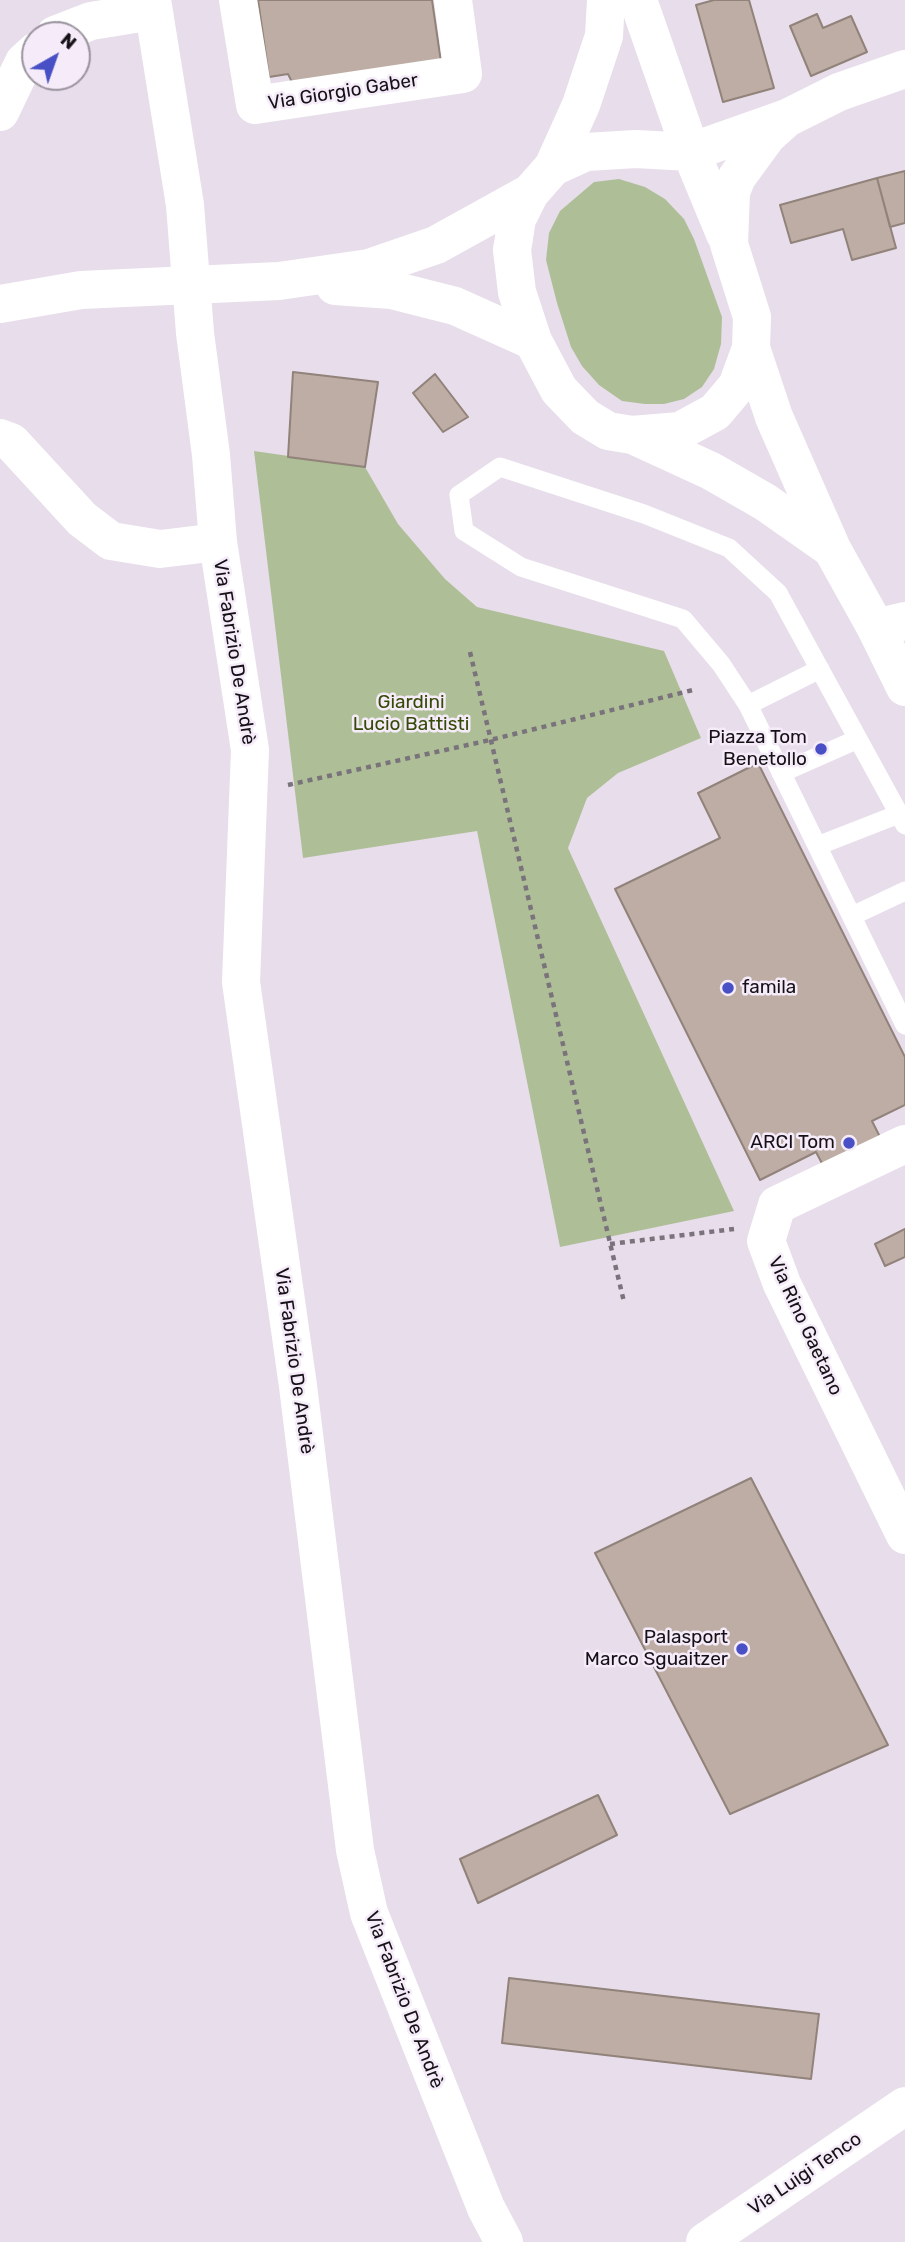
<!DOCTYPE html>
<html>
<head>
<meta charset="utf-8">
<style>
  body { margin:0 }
  #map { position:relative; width:905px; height:2242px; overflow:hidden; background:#e8ddeb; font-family:Rubik,sans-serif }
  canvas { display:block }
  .north { position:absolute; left:21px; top:21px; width:70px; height:70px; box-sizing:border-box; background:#f5ebf9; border:2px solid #9b949e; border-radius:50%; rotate:40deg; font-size:19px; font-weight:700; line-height:28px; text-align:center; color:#151116 }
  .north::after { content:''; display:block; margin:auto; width:24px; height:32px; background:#4950c5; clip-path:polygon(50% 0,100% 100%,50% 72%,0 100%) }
</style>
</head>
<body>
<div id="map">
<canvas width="905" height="2242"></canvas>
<div class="north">N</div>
</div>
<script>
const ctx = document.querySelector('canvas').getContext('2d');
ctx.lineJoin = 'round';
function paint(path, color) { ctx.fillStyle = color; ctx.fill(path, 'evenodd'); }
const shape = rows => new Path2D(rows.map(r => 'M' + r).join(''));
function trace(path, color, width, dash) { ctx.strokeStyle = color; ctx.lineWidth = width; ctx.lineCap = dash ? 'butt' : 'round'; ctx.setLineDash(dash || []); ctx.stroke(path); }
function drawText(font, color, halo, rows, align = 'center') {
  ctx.font = font + ' Rubik,sans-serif'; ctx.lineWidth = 5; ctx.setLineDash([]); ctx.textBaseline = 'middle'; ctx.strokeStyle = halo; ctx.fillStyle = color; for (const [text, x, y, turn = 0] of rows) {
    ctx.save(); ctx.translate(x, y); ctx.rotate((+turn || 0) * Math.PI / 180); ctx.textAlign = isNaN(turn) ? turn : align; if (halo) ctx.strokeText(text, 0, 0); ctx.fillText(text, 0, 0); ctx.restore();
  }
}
const green = shape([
  [619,179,645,187,665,199,684,219,694,239,722,317,721,344,714,369,702,387,684,399,664,404,645,404,622,401,599,385,582,366,571,347,557,303,546,260,549,233,560,211,594,182],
  [254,451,365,467,398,524,445,579,477,607,664,651,701,738,618,773,587,798,568,848,734,1211,560,1247,477,831,303,858]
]);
const building = shape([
  [258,0,432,0,441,62,293,84,288,74,269,77,258,0],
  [714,0,749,0,774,88,723,102,696,5,714,0],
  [817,14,823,28,851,16,867,52,811,76,790,26,817,14],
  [905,171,905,223,890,227,877,178,905,171],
  [877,178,896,248,852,260,843,229,791,243,780,205,877,178],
  [293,372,378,382,365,467,288,457,293,372],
  [435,374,468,417,443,432,413,393,435,374],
  [758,763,905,1057,905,1105,872,1121,883,1143,826,1171,816,1152,760,1180,615,889,720,838,698,793,758,763],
  [905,1229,905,1257,885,1266,875,1244,905,1229],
  [751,1478,888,1745,730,1814,595,1553,751,1478],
  [598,1795,617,1835,478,1903,460,1859,598,1795],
  [509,1978,819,2014,811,2079,502,2043,509,1978]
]);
const path = shape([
  [470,652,624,1302],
  [288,785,490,740,693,690],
  [610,1244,734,1229]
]);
const service = shape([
  [748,705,820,669],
  [781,773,858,739],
  [905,825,778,593,729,548,644,514,500,467,459,495,464,531,521,567,683,619,721,664,748,705,905,1025],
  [817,846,899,814],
  [852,916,905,891]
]);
const minor = shape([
  [152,0,185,205,195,333,211,455,218,542,250,750,241,982,298,1386,355,1850,369,1913,486,2208,504,2242],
  [238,0,255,105,463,74,453,0],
  [55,35,91,21,153,11],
  [0,112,24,62,35,52],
  [0,438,11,442,82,519,111,541,160,549,218,542],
  [876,628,905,621],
  [905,1144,777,1205,766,1241,782,1284,905,1535],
  [705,2242,905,2106]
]);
const secondary = shape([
  [606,0,604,36,581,105,553,167,530,193,517,219,512,250,517,292,533,341,559,390,585,417,608,431,632,435,680,431,715,412,737,386,751,348],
  [638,0,691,152,725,234],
  [787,118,767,136,737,177,731,192,729,244,752,317,751,348,774,417,832,549,876,628,905,687],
  [553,167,586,152,636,149,691,152,787,118,839,92,905,69],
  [335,286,392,290,455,306,533,341],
  [0,304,81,290,279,281,369,268,436,245,530,193],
  [637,437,711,471,765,502,832,549]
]);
const markers = [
  [821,749,7,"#4950c5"],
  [728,988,7,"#4950c5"],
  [849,1143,7,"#4950c5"],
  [742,1649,7,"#4950c5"]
];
const streetNames = [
  ["Via Giorgio Gaber",343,92,-9],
  ["Via Fabrizio De Andrè",234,652,81],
  ["Via Rino Gaetano",805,1326,65],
  ["Via Fabrizio De Andrè",294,1361,82],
  ["Via Fabrizio De Andrè",404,2000,69],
  ["Via Luigi Tenco",805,2174,-34]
];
const parkNames = [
  ["Giardini",411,703],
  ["Lucio Battisti",411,725]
];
const poiNames = [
  ["Piazza Tom",807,738],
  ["Benetollo",807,760],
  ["famila",742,988,"left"],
  ["ARCI Tom",835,1143],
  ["Palasport",728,1638],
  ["Marco Sguaitzer",728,1660]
];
paint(green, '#aebf97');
paint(building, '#bdada5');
trace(building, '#91827a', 2);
trace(path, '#7a737c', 4.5, [5, 5]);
trace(service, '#fff', 19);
trace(minor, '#fff', 38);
trace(secondary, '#fff', 38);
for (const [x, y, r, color] of markers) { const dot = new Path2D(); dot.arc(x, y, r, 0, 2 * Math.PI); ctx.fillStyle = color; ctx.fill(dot); trace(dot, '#f5ebf9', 2.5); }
drawText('19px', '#151116', '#f5ebf9', streetNames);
drawText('19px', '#354a07', '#f5ebf9', parkNames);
drawText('19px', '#151116', '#f5ebf9', poiNames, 'right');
</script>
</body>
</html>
